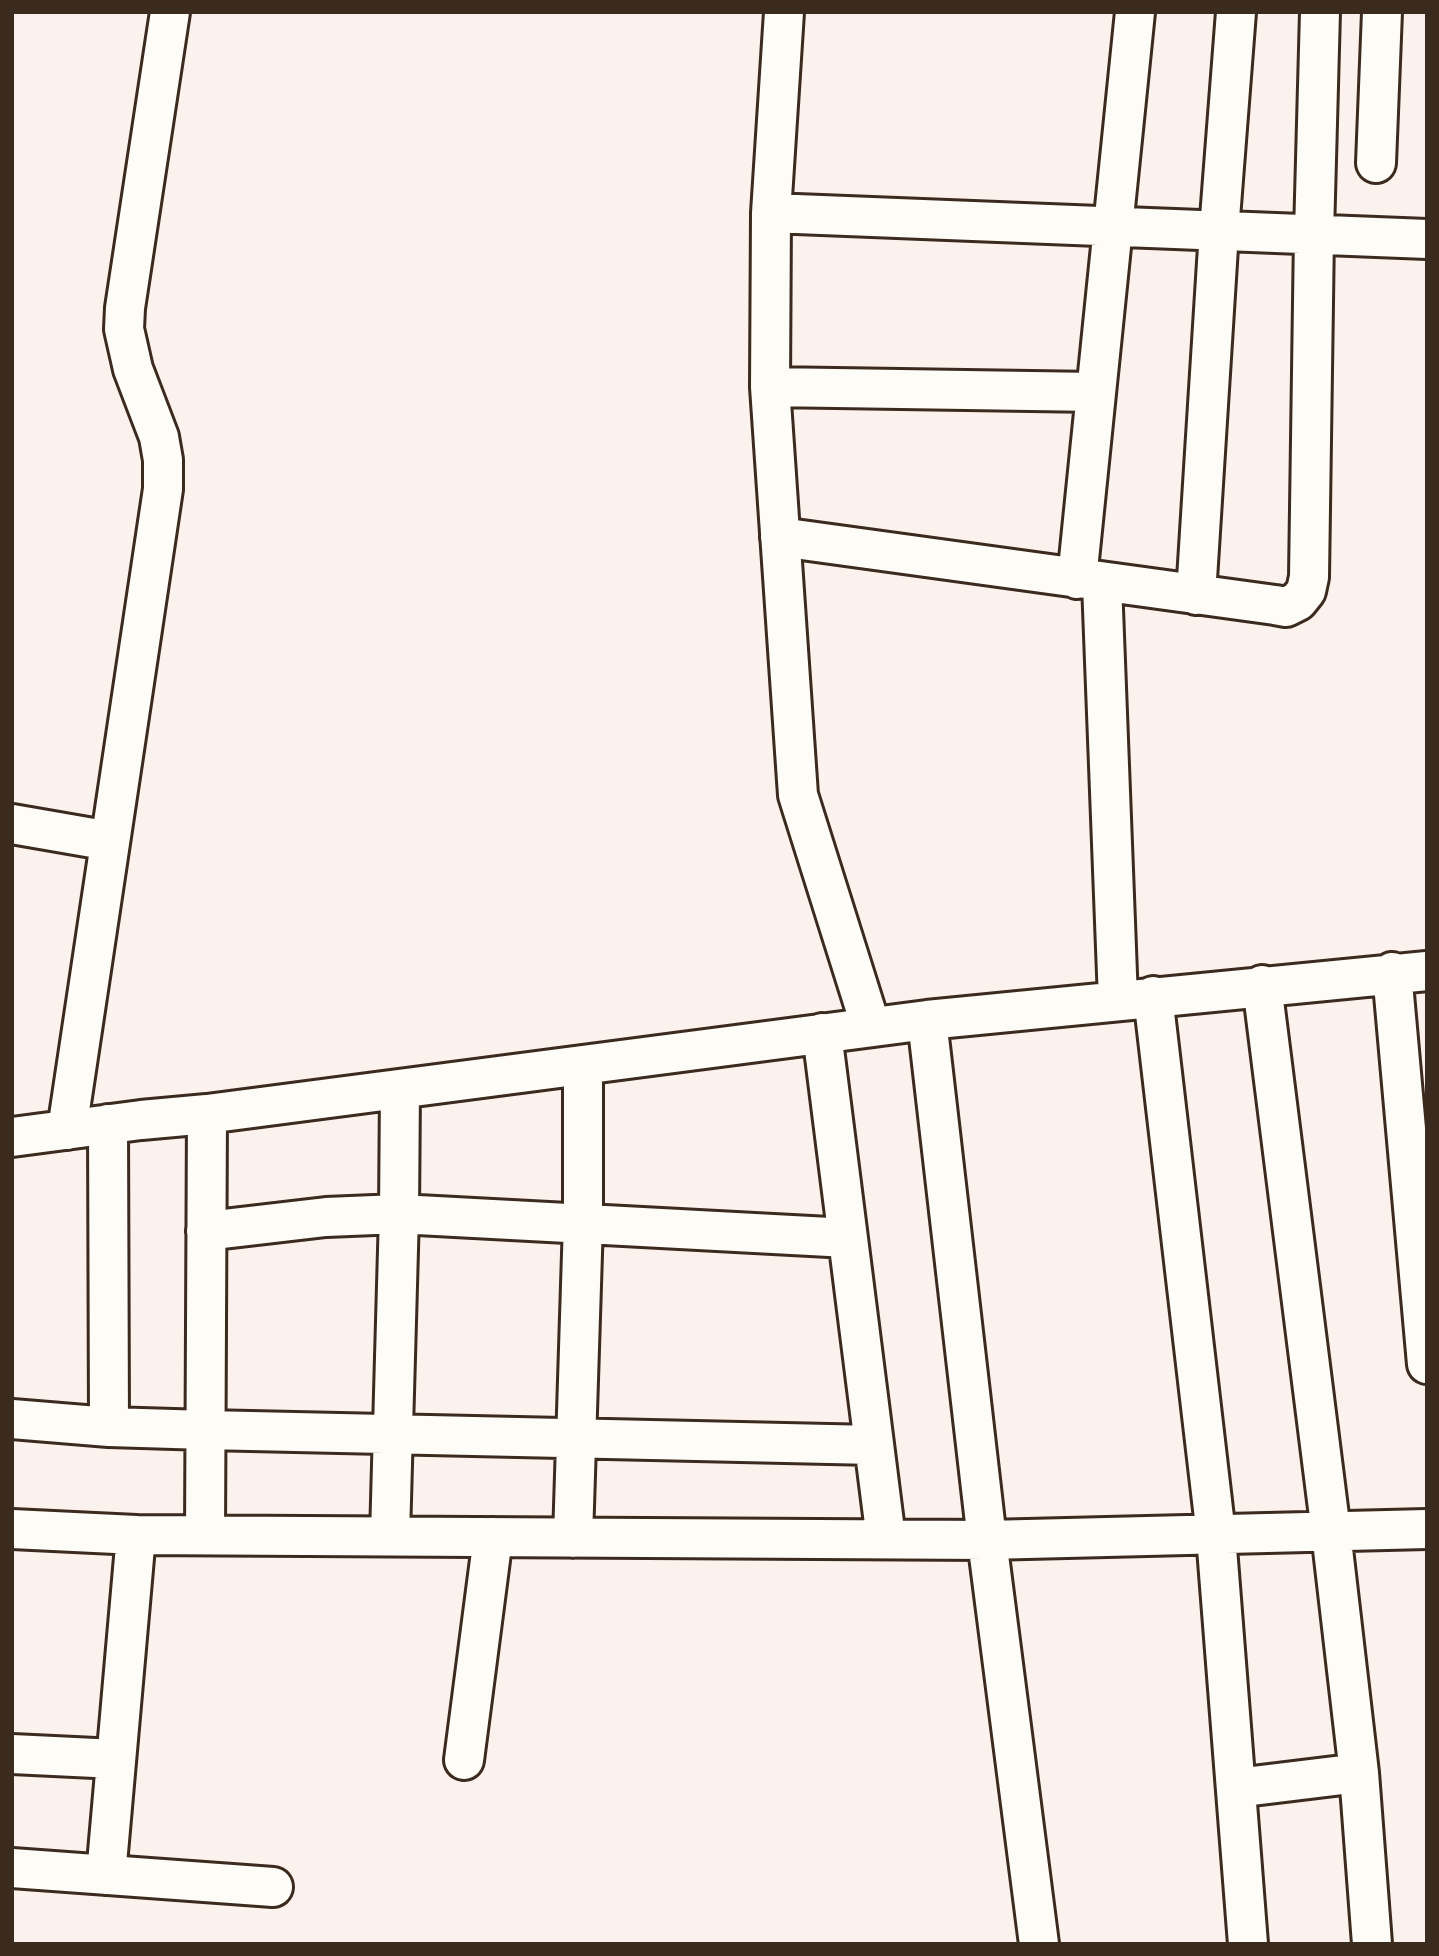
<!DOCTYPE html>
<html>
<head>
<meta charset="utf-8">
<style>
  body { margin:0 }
  #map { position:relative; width:1439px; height:1956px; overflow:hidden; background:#fcf2ed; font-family:Sriracha,sans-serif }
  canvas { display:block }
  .frame { position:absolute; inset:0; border:14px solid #3b2a1e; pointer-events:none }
</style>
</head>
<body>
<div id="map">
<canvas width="1439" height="1956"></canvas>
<div class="frame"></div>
</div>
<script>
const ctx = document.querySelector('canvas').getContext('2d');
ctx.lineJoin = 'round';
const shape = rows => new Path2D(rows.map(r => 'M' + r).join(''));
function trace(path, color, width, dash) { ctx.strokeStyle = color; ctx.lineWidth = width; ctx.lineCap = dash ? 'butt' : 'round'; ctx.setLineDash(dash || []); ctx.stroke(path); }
const minor = shape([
  [784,12,771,213,770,387,798,795,871,1027],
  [1376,163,1382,12],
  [771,213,1427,239],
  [770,387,1096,392],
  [780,537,1275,605,1286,607,1298,601,1306,591,1309,577,1314,234,1320,12],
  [1077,579,1135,12],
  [1102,583,1118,1000],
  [1196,595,1219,231,1236,12],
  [12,824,110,841],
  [1392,972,1427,1364],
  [1262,985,1331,1532,1359,1773,1372,1944],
  [1153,996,1216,1535,1248,1944],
  [927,1020,987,1540,1039,1944],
  [822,1033,886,1539],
  [108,1124,109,1427],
  [67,1130,163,489,163,460,159,437,133,369,124,329,125,308,170,12],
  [12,1137,141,1120,207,1114,927,1020,1427,971],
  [206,1231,326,1217,399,1214,848,1238],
  [12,1419,109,1427,206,1430,874,1445],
  [12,1529,136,1535,987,1540,1427,1529],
  [205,1535,207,1114],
  [390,1536,399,1214,400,1089],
  [573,1538,583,1222,583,1065],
  [12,1754,116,1759],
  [464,1760,493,1537],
  [1236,1788,1359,1773],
  [12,1868,273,1887],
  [106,1875,136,1535]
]);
trace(minor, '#3b2a1e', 44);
trace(minor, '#fdfcf7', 38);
</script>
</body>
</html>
